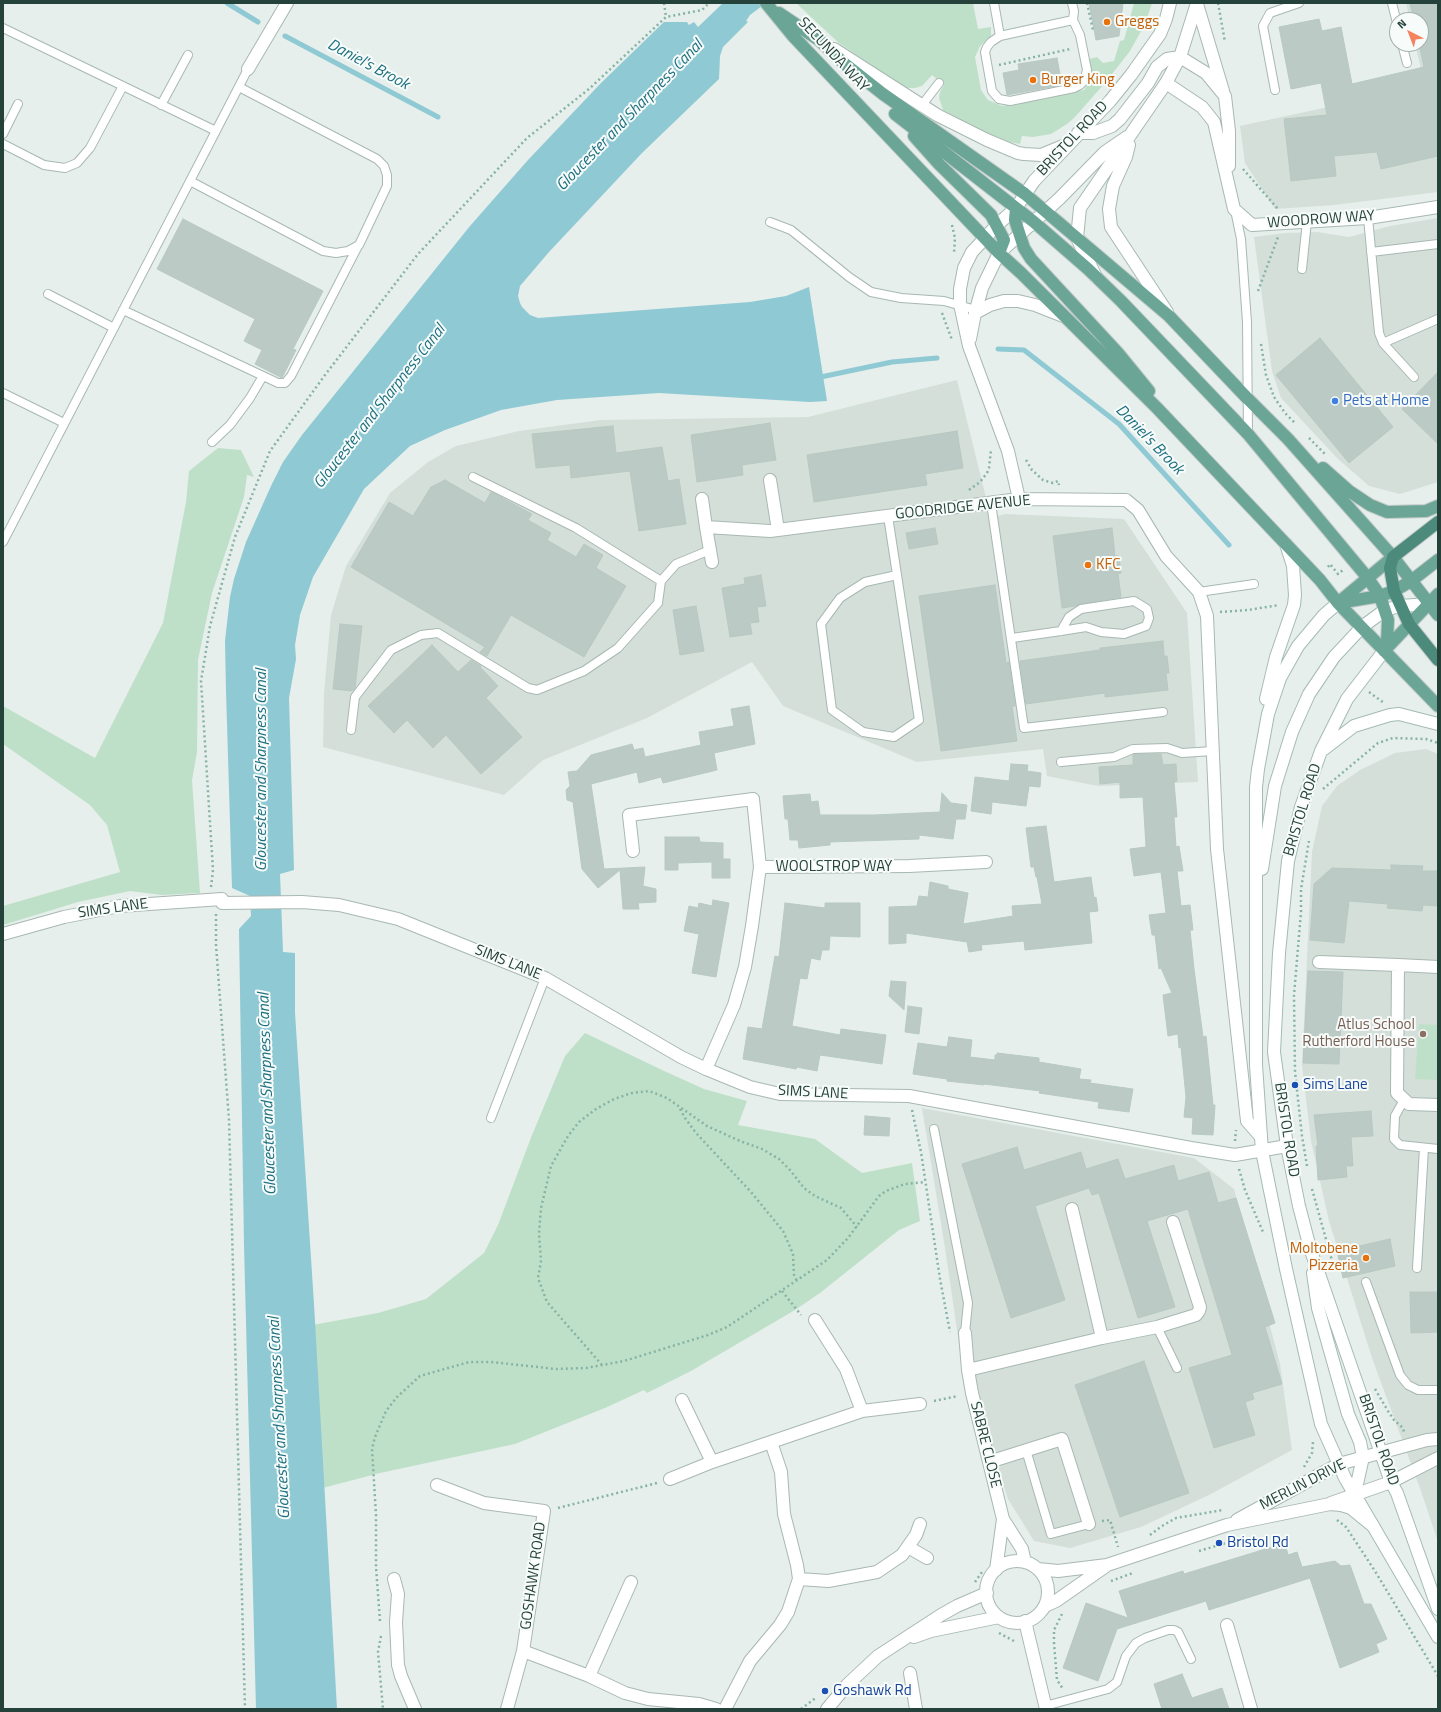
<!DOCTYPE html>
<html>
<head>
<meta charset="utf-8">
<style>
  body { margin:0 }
  #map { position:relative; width:1441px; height:1712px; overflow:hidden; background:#e6efeb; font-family:"Titillium Web",sans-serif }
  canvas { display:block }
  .frame { position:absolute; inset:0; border:4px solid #24423a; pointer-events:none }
  .north { position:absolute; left:1389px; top:12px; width:40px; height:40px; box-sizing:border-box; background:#f7fbf9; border:1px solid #a3b1ad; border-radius:50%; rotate:318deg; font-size:11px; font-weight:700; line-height:16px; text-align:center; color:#24423a }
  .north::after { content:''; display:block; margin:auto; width:14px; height:18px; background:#f4845f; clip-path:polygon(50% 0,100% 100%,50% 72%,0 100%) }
</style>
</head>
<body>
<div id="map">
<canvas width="1441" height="1712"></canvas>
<div class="frame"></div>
<div class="north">N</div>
</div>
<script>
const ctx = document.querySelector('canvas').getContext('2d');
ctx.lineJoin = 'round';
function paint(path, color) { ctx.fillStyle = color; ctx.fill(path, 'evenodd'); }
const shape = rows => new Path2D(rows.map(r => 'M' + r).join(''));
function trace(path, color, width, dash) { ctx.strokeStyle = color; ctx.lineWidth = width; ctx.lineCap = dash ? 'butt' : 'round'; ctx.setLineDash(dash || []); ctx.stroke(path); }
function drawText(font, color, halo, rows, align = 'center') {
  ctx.font = font + ' "Titillium Web",sans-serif'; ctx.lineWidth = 4; ctx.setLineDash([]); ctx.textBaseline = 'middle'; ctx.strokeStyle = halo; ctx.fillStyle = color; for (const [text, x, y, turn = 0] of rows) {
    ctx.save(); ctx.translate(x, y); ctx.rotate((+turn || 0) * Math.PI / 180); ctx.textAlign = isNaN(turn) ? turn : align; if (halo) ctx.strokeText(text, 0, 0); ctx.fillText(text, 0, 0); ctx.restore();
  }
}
const built = shape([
  [1406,3,1438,3,1438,192,1334,205,1275,209,1245,163,1240,126,1425,86,1415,44,1421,44,1421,20,1410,20],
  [1438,218,1438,482,1400,494,1369,486,1337,458,1281,398,1272,371,1254,237,1285,233,1317,232,1349,237,1390,226],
  [957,380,991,518,1005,514,1124,519,1187,613,1198,782,1098,786,1047,776,1043,749,917,762,783,706,752,662,647,718,543,760,504,795,323,747,324,693,331,615,346,566,390,493,428,462,456,446,519,431,601,420,808,417],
  [1426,749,1438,754,1438,1542,1421,1491,1372,1358,1329,1221,1311,1141,1302,1065,1312,852,1322,806,1337,786,1360,770,1395,753],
  [922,1108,1194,1158,1234,1189,1280,1364,1292,1450,1211,1494,1141,1527,1070,1548,1034,1541,1008,1499,960,1350,945,1248]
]);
const green = shape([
  [796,3,973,3,978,29,991,27,991,36,980,46,975,57,981,90,988,100,1002,106,1084,90,1092,77,1089,59,1097,57,1103,63,1114,61,1120,41,1124,40,1134,3,1152,3,1145,24,1130,51,1105,83,1074,118,1067,124,1051,134,1033,137,1022,136,1020,144,1010,142,978,129,943,110,939,98,940,92,944,85,932,75,922,86,915,88,907,88,897,83,839,43],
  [218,448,241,450,254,477,247,475,244,497,212,593,198,660,197,752,192,780,200,893,162,895,130,891,78,902,3,925,3,906,120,872,107,825,90,805,3,744,3,706,95,758,163,623,186,502,189,471],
  [1419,1024,1438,1025,1438,1080,1415,1079],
  [585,1033,662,1070,704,1089,747,1101,738,1125,815,1139,862,1173,912,1163,920,1221,899,1230,820,1293,795,1310,691,1371,647,1393,644,1390,605,1408,515,1444,380,1473,315,1490,307,1326,378,1313,426,1299,484,1253,498,1225,532,1135,565,1056]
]);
const water = shape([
  [723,3,766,3,750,15,746,21,748,22,723,47,720,56,719,79,642,153,549,252,520,286,518,296,520,303,522,307,530,315,538,318,750,302,786,296,809,287,827,401,810,402,659,393,557,400,501,410,445,430,410,446,364,489,313,577,300,615,295,645,296,659,289,698,294,870,280,874,283,952,295,953,295,1013,314,1304,337,1709,256,1709,244,1245,239,929,251,916,250,896,232,888,226,691,225,641,230,597,234,579,246,542,271,486,283,462,302,435,470,226,528,160,601,83,664,22,687,22,689,25,694,22,698,27]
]);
const stream = shape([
  [227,3,258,22],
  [285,36,438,117],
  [998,349,1024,350,1119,424,1229,545],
  [816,378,892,362,937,358]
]);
const building = shape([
  [1089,3,1123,3,1119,36,1096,40,1089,3],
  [1410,3,1438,3,1438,156,1381,169,1377,152,1334,156,1336,176,1291,181,1284,119,1327,115,1321,83,1291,89,1279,27,1319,19,1322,31,1341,27,1352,84,1424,67,1419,44,1421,44,1421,20,1414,20,1410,3],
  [1057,58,1062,85,1007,95,1003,73,1019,70,1018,64,1057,58],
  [183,219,323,291,293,349,296,350,282,378,255,364,262,350,244,341,255,319,157,269,183,219],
  [1320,338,1393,427,1349,463,1276,375,1320,338],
  [1438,372,1438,444,1402,409,1438,372],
  [770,423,776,460,742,465,743,475,697,482,691,435,770,423],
  [613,426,616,453,662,447,668,481,679,479,686,524,639,531,630,471,571,478,570,465,536,468,532,434,613,426],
  [957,431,963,468,925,474,927,485,814,502,807,455,957,431],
  [445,480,485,503,491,492,532,514,528,520,551,533,547,540,576,557,584,544,603,555,596,568,626,586,584,657,511,615,487,656,480,652,485,647,351,567,389,502,413,516,431,487,445,480],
  [935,528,938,544,909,549,906,533,935,528],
  [1112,528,1115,556,1119,556,1121,573,1118,574,1121,597,1080,604,1075,606,1062,608,1053,536,1112,528],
  [761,575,766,606,757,607,759,622,750,623,752,634,730,637,722,588,745,584,744,578,761,575],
  [995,585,1006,663,1009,662,1015,706,1012,706,1017,741,941,751,919,596,995,585],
  [696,606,704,651,680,655,673,610,696,606],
  [340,624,362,626,355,688,352,691,333,689,340,624],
  [1163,641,1164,656,1167,656,1169,673,1166,673,1168,690,1105,697,1105,693,1026,704,1020,661,1100,650,1100,648,1163,641],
  [432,645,458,672,471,660,481,666,480,667,498,686,486,698,522,737,481,774,446,735,433,748,407,720,394,733,368,706,432,645],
  [749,706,755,744,714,753,717,770,663,783,661,777,639,783,637,772,591,784,604,869,645,867,643,886,656,889,656,902,638,903,639,909,623,909,620,870,598,888,582,869,573,802,567,800,566,790,570,786,568,772,577,771,591,755,632,744,634,750,643,748,645,757,701,745,699,732,734,726,731,709,749,706],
  [1134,754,1161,754,1163,765,1176,764,1177,781,1174,782,1177,817,1174,817,1176,847,1179,846,1183,871,1177,871,1181,906,1190,905,1193,930,1190,930,1194,969,1203,1037,1206,1036,1213,1105,1215,1105,1213,1135,1192,1134,1193,1118,1184,1117,1186,1097,1181,1047,1179,1048,1178,1034,1168,1036,1163,995,1172,993,1161,968,1159,969,1155,935,1152,935,1149,915,1166,913,1161,872,1134,876,1130,849,1146,847,1143,797,1120,798,1120,782,1100,784,1099,767,1133,765,1133,755,1134,754],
  [1011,764,1028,765,1027,771,1041,773,1040,787,1029,786,1026,806,992,802,991,814,971,811,975,777,1009,781,1011,764],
  [942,793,951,803,967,805,965,819,956,819,953,839,919,835,919,839,830,842,830,845,799,848,798,840,790,840,788,819,785,819,783,796,810,794,811,802,818,801,820,815,874,815,940,812,942,793],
  [1046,826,1054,882,1091,877,1094,898,1096,897,1098,911,1089,912,1092,943,1025,950,1024,941,981,945,982,950,969,952,967,942,906,933,906,943,889,944,889,907,917,906,919,896,928,897,930,882,948,886,948,889,968,893,963,924,1013,916,1012,906,1042,904,1037,877,1036,877,1034,867,1031,867,1026,828,1046,826],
  [665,837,699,837,700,842,723,843,723,859,730,859,730,878,712,878,712,862,678,863,678,870,665,870,665,837],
  [1391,865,1423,866,1422,871,1438,871,1438,906,1423,905,1422,911,1387,908,1388,904,1349,901,1344,943,1310,940,1314,884,1332,868,1391,870,1391,865],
  [713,900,729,903,716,977,692,973,699,934,684,931,689,906,698,908,699,903,712,906,713,900],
  [785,903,825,908,825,903,860,903,860,937,830,936,829,950,822,950,820,960,811,958,807,979,800,978,792,1026,840,1035,841,1029,886,1035,882,1064,820,1055,817,1071,797,1067,796,1069,743,1059,748,1027,762,1029,775,956,779,957,785,903],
  [1308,971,1343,972,1339,1064,1303,1063,1308,971],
  [891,981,906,982,904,1010,889,996,891,981],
  [908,1006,922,1008,919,1034,905,1032,908,1006],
  [949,1037,972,1040,970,1057,995,1060,995,1055,997,1055,997,1053,1039,1058,1039,1062,1081,1069,1079,1079,1091,1080,1090,1083,1133,1089,1129,1112,1098,1108,1099,1102,1039,1093,1040,1091,984,1084,984,1085,947,1081,947,1079,913,1074,918,1043,947,1047,949,1037],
  [1371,1111,1373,1136,1351,1137,1353,1166,1346,1166,1347,1177,1318,1180,1316,1146,1318,1146,1314,1115,1371,1111],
  [865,1116,890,1118,889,1136,864,1135,865,1116],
  [1017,1147,1024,1170,1081,1152,1086,1169,1118,1159,1125,1179,1174,1165,1178,1181,1209,1172,1218,1203,1236,1198,1275,1323,1265,1327,1282,1384,1252,1393,1254,1399,1245,1402,1255,1435,1214,1448,1189,1368,1232,1355,1188,1209,1147,1221,1175,1307,1138,1318,1099,1193,1092,1195,1089,1188,1035,1206,1065,1300,1011,1318,962,1164,1017,1147],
  [1390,1239,1395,1266,1343,1278,1337,1251,1390,1239],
  [1410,1292,1438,1292,1438,1332,1411,1333,1410,1292],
  [1144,1361,1189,1493,1120,1517,1075,1385,1144,1361],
  [1285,1543,1288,1555,1297,1552,1302,1567,1335,1561,1341,1566,1350,1565,1364,1604,1371,1604,1387,1639,1376,1644,1379,1652,1340,1668,1310,1578,1209,1610,1206,1601,1117,1629,1098,1681,1063,1668,1086,1603,1128,1618,1119,1591,1183,1571,1184,1574,1285,1543],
  [1182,1674,1192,1698,1222,1688,1229,1709,1162,1709,1154,1684,1182,1674]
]);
const path = shape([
  [664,3,666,17],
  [1087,3,1093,30],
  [1218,3,1225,42],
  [999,65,1070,49],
  [1243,169,1278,209],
  [952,225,955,238,954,253],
  [1258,291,1278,237],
  [942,313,952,340],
  [1261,344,1266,375,1274,397,1285,413,1296,424],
  [1309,438,1325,454],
  [1026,460,1032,470,1043,480,1053,483,1058,481,1059,485],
  [969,490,980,482,987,473,989,468,991,450],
  [1328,567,1330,564,1338,574,1343,570],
  [1220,612,1248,610,1279,605],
  [1369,692,1384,703],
  [1323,789,1378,743,1393,738,1426,739,1438,743],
  [211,887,213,870,201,681,210,626,235,537,270,451,325,375,418,254,527,138,589,89,666,17,702,10,709,3],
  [216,914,216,945,229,1120,245,1709],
  [680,1109,685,1118,696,1133,751,1192,783,1231,793,1254,794,1275,797,1281],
  [912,1110,921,1152,940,1279,950,1332],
  [1235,1141,1236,1130],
  [1307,1166,1302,1136,1295,1072,1294,995,1301,912,1301,889,1309,841],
  [1239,1169,1245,1190,1263,1232],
  [1312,1189,1334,1268],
  [782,1291,801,1315],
  [602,1365,547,1302,538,1278,541,1261,539,1233,541,1208,551,1166,568,1136,579,1122,596,1109,614,1099,632,1093,649,1091,667,1098,707,1126,740,1141,762,1149,779,1159,790,1170,804,1188,815,1196,841,1208,857,1227],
  [1375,1389,1388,1411,1394,1420,1403,1428,1404,1432],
  [934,1401,958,1396],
  [1304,1467,1312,1453,1313,1442],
  [558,1508,657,1483],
  [1337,1520,1346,1527,1375,1571,1438,1676],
  [1102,1521,1110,1520,1118,1547],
  [1150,1535,1162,1526,1176,1518,1223,1510],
  [1199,1551,1246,1537],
  [1111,1581,1133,1573],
  [975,1582,982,1572],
  [1062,1614,1054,1630,1054,1643,1057,1680,1063,1689],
  [380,1621,376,1567,376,1515,372,1449,375,1437,386,1411,397,1397,420,1376,469,1362,491,1362,556,1369,586,1368,624,1361,708,1335,727,1327,827,1260,848,1238,879,1196,886,1191,905,1184,925,1182],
  [999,1633,1014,1641],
  [381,1636,378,1652,383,1709],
  [801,1709,817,1697]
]);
const service = shape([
  [994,3,1000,36,1073,20,1074,11,1072,3],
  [1392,3,1397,23],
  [3,28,216,131],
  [1000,36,991,42,987,47,985,52,992,91,999,99,1010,101,1074,88,1080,85,1084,81,1087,70,1080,35,1073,20],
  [1402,44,1407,63],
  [1275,90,1263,26,1270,13,1299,3],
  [161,105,188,55],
  [922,105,939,83],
  [3,134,18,104],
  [3,144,44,165,65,168,77,163,90,148,123,86],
  [190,181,323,251,336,253,348,251,359,245,387,186,387,175,384,166,377,159,239,87],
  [1235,210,1241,239,1247,322,1248,434],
  [1368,218,1379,333,1383,343,1414,377],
  [770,222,791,230,849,277,871,292,901,298,944,301,976,310],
  [1371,252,1438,244],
  [1302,269,1307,221],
  [48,294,114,328],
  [123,310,278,383,285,383,291,376,358,246],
  [1383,343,1438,319],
  [3,393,64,423],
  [212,442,230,425,250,398,263,376],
  [473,477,576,528,661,581],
  [991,503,1024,728,1163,712],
  [888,516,897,575,919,720,894,737,863,732,832,710,821,624,840,598,865,582,897,575],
  [3,542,248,69],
  [1199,592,1254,584],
  [1012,638,1061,631,1086,627,1101,632,1124,634,1146,626,1149,618,1147,609,1134,601,1081,609,1069,617,1061,631],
  [351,730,355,697,391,650,421,635,438,633,528,688,537,690,584,671,618,648,658,603,661,581,676,564,710,550],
  [1061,762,1114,757,1133,749,1167,748,1182,753,1213,751],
  [1404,1100,1395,1116,1394,1139,1400,1145,1438,1149],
  [491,1118,545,978],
  [934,1129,968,1303,965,1333],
  [1417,1268,1424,1148],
  [1366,1282,1400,1375,1408,1385,1418,1390,1438,1390],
  [1157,1327,1177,1368],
  [1026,1450,1051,1534,1089,1524],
  [1045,1706,1108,1689,1117,1682,1126,1656,1136,1643,1145,1638,1168,1630,1174,1630,1178,1632,1191,1659]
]);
const minor = shape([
  [1197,4,1223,91],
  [1180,57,1206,73,1225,96,1229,131,1229,166],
  [248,69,287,3],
  [1166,83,1202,107,1214,122,1234,209,1252,225,1368,218,1438,207],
  [985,238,972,252,964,268,960,289,960,304,969,346,1008,451,1019,499],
  [975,313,990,305,1004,301,1018,301,1035,305,1063,316],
  [970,339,975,313,982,288,999,253],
  [770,480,778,530],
  [702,499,706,527],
  [712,562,706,527,770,531,1019,499,1126,500,1138,510,1166,556,1199,592,1207,616,1217,849,1247,1121,1261,1137],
  [633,851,629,815,753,799,760,867,752,926,745,967,734,1005,706,1069],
  [760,867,909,866,986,862],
  [3,934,64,917,120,906,222,899,222,903,302,902,339,905,398,919,545,978,681,1057,706,1069,750,1087,780,1094,909,1096,1191,1148,1235,1155,1287,1146],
  [1319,962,1398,965,1397,1093,1409,1104,1438,1105],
  [1398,965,1438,967],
  [965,1333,968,1370,972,1393,1003,1519,1022,1549,1025,1562],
  [1102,1338,1157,1327,1196,1315,1199,1311,1200,1307,1173,1222],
  [968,1370,1102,1338,1072,1209],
  [682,1400,712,1462],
  [862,1411,920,1404],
  [771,1442,862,1411,846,1369,815,1320],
  [989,1462,1062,1439,1089,1524],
  [670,1479,712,1462,771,1442,781,1472,784,1514,797,1565,799,1579],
  [437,1485,484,1503,544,1511,523,1651],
  [1331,1503,1391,1482,1438,1458],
  [1237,1520,1339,1464,1427,1440,1438,1439],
  [908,1547,927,1558],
  '986 1592a31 31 0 1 1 62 0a31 31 0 1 1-62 0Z',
  [1038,1569,1058,1571,1107,1565,1227,1525,1330,1504,1341,1505,1351,1508,1373,1526],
  [996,1570,1003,1519],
  [394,1579,398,1594,396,1622,398,1665,401,1676,415,1709],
  [1045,1606,1056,1601,1106,1566],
  [1025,1621,1046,1709],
  [1227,1625,1251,1709],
  [914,1637,931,1631,999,1617],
  [910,1673,916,1709],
  [589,1676,631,1582],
  [507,1709,523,1651,589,1676,625,1693,648,1699,699,1704,716,1709],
  [725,1709,750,1661,780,1625,788,1612,799,1579,828,1581,877,1572,902,1555,916,1535,920,1524],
  [827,1709,847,1685,878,1656,941,1615,957,1606,987,1593]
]);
const tertiary = shape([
  [834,49,937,115,987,140,1018,153,1024,154,1041,155,1063,146],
  [1078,133,1093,133,1112,126,1120,119,1148,83,1157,67,1167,59,1180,57],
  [1129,145,1126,157,1113,186,1109,209,1111,227,1167,312],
  [985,238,997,225,1016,208,1034,181,1110,101,1131,75,1160,34,1166,19,1170,3],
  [999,253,1059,199,1105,152,1127,137],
  [1096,277,1077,238,1080,208,1166,83,1180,57,1197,3]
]);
const secondary = shape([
  [1338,603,1324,615,1298,646,1280,678,1268,714,1258,769,1256,787,1256,1065,1261,1137,1262,1151,1286,1269,1321,1424,1345,1478,1438,1637],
  [1384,651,1347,699,1321,751,1301,807,1288,861,1279,953,1274,1052,1287,1146,1299,1206,1310,1248,1391,1482,1397,1493,1438,1609],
  [1266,699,1276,657,1294,605,1295,595,1293,566,1286,544],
  [1324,749,1354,726,1390,715,1399,714,1438,724],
  [1262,869,1275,786,1292,732,1309,694,1334,657,1362,627,1385,610,1400,606,1430,604],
  [1313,1273,1318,1308,1348,1414,1360,1442,1363,1457,1355,1493]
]);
const primary = shape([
  [766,3,793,36,999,253,1021,273,1157,408,1320,580,1338,603,1438,706],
  [779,13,819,40,845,64,883,94,1025,194,1169,316,1248,399,1288,439,1393,557,1438,615],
  [895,114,1034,222,1088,269,1121,301,1248,434,1367,577,1380,596,1388,620,1387,641,1384,651],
  [914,136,939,164,991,215,1004,240,999,253],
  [1016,208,1015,220,1024,248,1031,259,1118,353,1149,391],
  [1323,468,1349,491,1370,505,1387,512,1426,511,1438,506],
  [1339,602,1393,557],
  [1338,603,1380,596,1394,591,1411,581,1438,560],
  [1385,650,1438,594]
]);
const trunk = shape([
  [1438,522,1393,557,1390,568,1394,591,1409,624,1438,660]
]);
const markers = [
  [1107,22,4,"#e8710a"],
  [1033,80,4,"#e8710a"],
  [1335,401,4,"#3f7fe0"],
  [1088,565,4,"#e8710a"],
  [1423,1034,4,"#8d6e63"],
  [1295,1085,4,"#1a4fb4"],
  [1366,1258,4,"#e8710a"],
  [1219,1543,4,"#1a4fb4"],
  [825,1691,4,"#1a4fb4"]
];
const foodNames = [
  ["Greggs",1115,22],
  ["Burger King",1041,80],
  ["KFC",1096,565],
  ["Moltobene",1358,1249,"right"],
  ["Pizzeria",1358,1266,"right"]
];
const streetNames = [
  ["SECUNDA WAY",833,55,47],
  ["BRISTOL ROAD",1073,139,-47],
  ["WOODROW WAY",1321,220,-4],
  ["GOODRIDGE AVENUE",963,508,-6],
  ["BRISTOL ROAD",1303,810,-73],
  ["WOOLSTROP WAY",834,867],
  ["SIMS LANE",113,909,-8],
  ["SIMS LANE",508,963,22],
  ["SIMS LANE",813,1093,3],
  ["BRISTOL ROAD",1286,1130,81],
  ["BRISTOL ROAD",1378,1440,71],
  ["SABRE CLOSE",985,1445,76],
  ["MERLIN DRIVE",1303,1485,-27],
  ["GOSHAWK ROAD",534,1576,-82]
];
const shopNames = [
  ["Pets at Home",1343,401]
];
const educationNames = [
  ["Atlus School",1415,1025],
  ["Rutherford House",1415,1042]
];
const transitNames = [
  ["Sims Lane",1303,1085],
  ["Bristol Rd",1227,1543],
  ["Goshawk Rd",833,1691]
];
const waterNames = [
  ["Daniel's Brook",368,65,28],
  ["Gloucester and Sharpness Canal",630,116,-46],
  ["Gloucester and Sharpness Canal",380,407,-52],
  ["Daniel's Brook",1149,440,46],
  ["Gloucester and Sharpness Canal",262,770,-90],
  ["Gloucester and Sharpness Canal",268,1094,-92],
  ["Gloucester and Sharpness Canal",280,1418,-93]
];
paint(built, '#d4dfda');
paint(green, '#bfe0c8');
paint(water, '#8ec9d4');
trace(stream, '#8ec9d4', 5);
paint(building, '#bbcac4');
trace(building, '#b8c9c2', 1);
trace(service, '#a8b8b2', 10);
trace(minor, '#a8b8b2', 14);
trace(tertiary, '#a8b8b2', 14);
trace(secondary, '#a4bbb3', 14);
trace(primary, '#c2cac8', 14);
trace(trunk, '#c2cac8', 14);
trace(path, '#86b3a5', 2.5, [2, 3]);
trace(service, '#fff', 8);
trace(minor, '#fff', 12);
trace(tertiary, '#fff', 12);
trace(secondary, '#fff', 12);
trace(primary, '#6aa596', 12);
trace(trunk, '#4c8a7c', 12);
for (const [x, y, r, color] of markers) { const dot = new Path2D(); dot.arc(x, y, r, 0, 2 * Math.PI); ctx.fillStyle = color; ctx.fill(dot); trace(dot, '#f7fbf9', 1.5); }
drawText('15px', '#c56008', '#f7fbf9', foodNames, 'left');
drawText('15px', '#24423a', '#f7fbf9', streetNames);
drawText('15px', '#366cbe', '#f7fbf9', shopNames, 'left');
drawText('15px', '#785e54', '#f7fbf9', educationNames, 'right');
drawText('15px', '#164399', '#f7fbf9', transitNames, 'left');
drawText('italic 16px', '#1c6f80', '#f7fbf9', waterNames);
</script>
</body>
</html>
